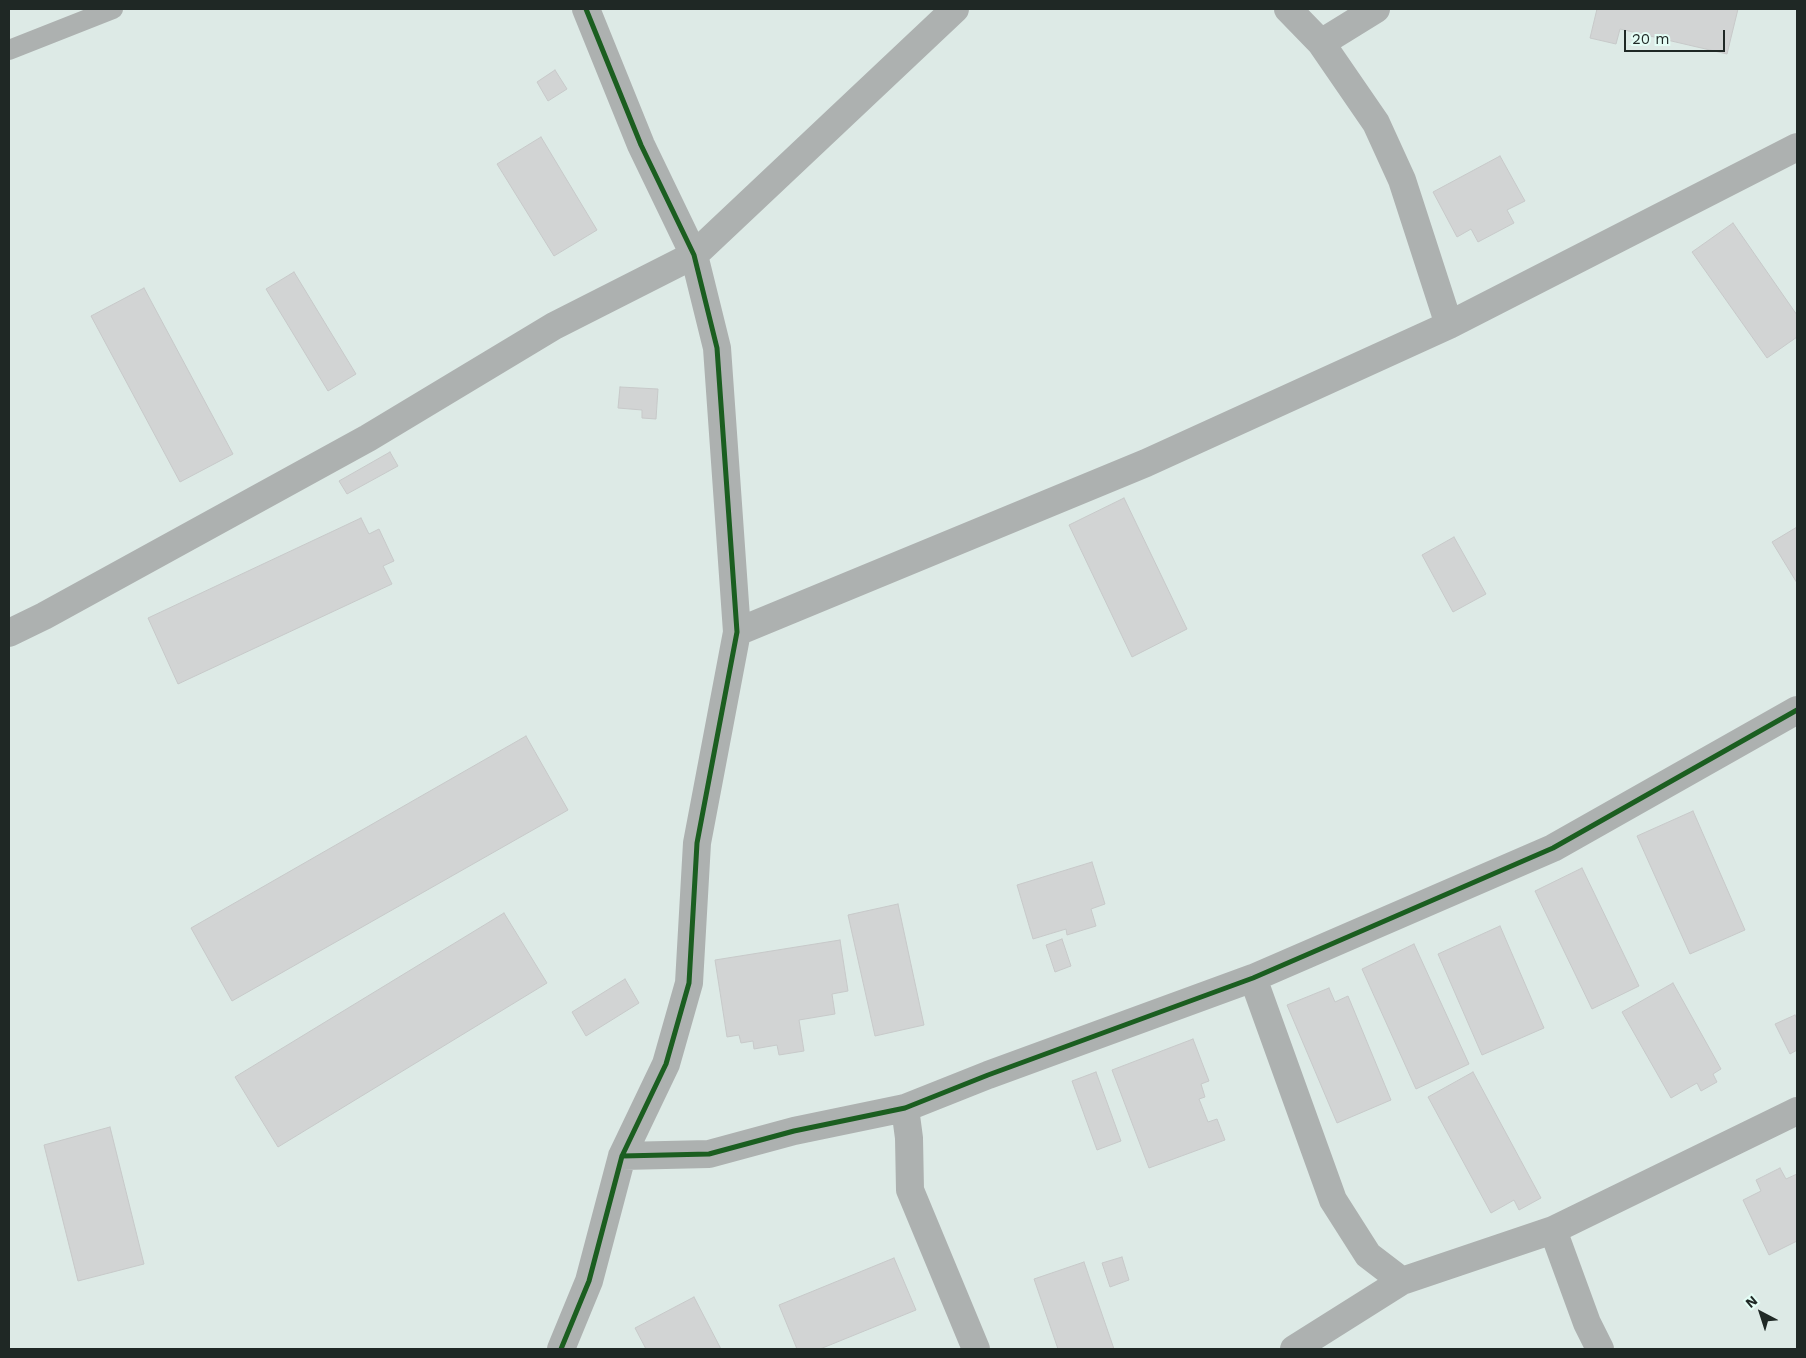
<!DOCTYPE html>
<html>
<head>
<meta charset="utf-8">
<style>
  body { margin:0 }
  #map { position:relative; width:1806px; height:1358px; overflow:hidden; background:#ddeae6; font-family:"Work Sans",sans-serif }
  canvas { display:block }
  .frame { position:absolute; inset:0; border:10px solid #1f2825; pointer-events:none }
  .north { position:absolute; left:1736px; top:1288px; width:50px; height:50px; -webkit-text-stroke:4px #e4fdf5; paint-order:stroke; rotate:320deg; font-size:14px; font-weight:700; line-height:20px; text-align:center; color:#1f2825 }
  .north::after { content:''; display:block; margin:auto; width:18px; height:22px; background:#1f2825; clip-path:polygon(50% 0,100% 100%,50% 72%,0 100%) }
  .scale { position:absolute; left:1624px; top:30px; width:101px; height:22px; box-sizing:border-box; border:2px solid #1f2825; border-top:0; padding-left:6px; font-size:15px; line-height:18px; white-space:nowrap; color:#1f2825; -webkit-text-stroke:4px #e4fdf5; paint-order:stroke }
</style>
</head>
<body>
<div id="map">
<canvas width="1806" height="1358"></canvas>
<div class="frame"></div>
<div class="north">N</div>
<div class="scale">20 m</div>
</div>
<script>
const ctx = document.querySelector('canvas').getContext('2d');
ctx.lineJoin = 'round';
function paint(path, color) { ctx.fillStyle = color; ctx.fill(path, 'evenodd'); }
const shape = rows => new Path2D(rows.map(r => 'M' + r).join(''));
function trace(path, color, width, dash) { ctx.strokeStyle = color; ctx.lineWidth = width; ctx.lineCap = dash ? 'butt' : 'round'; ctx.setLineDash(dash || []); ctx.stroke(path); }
const building = shape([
  [1597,9,1738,9,1727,54,1620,29,1616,44,1590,38,1597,9],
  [555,70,567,89,548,101,537,82,555,70],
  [541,137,597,230,554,256,497,164,541,137],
  [1500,156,1525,201,1507,210,1514,223,1478,242,1471,229,1457,237,1433,192,1500,156],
  [1733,223,1797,315,1797,337,1767,358,1692,252,1733,223],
  [294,272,356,374,328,391,266,289,294,272],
  [144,288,233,454,180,482,91,316,144,288],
  [620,387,658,389,656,419,642,418,642,410,618,408,620,387],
  [390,452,398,466,347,494,339,481,390,452],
  [1124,498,1187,629,1132,657,1069,525,1124,498],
  [361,518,369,534,379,529,394,561,383,566,392,584,178,684,148,618,361,518],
  [1797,527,1797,583,1772,542,1797,527],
  [1454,537,1486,594,1453,612,1422,555,1454,537],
  [526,736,568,810,232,1001,191,928,526,736],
  [1693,811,1745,930,1690,954,1637,836,1693,811],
  [1092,862,1105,904,1091,909,1096,926,1067,935,1066,929,1033,939,1017,885,1092,862],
  [1582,868,1639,986,1592,1009,1535,891,1582,868],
  [898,904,924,1025,875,1036,848,915,898,904],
  [504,913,547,983,278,1147,235,1077,504,913],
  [1500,926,1544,1028,1482,1055,1438,954,1500,926],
  [1062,939,1071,966,1055,972,1046,945,1062,939],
  [840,940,848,991,832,994,835,1014,799,1020,804,1051,779,1055,777,1045,754,1049,753,1041,741,1043,739,1035,727,1037,715,960,840,940],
  [1414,944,1469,1064,1416,1089,1362,969,1414,944],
  [625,979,639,1003,586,1036,572,1012,625,979],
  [1673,983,1721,1069,1713,1074,1717,1082,1701,1091,1697,1083,1671,1098,1622,1012,1673,983],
  [1329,988,1335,1002,1348,996,1391,1100,1337,1123,1287,1005,1329,988],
  [1795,1015,1797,1019,1797,1050,1790,1054,1775,1024,1795,1015],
  [1193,1039,1209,1081,1201,1084,1205,1097,1199,1099,1208,1122,1217,1119,1225,1140,1149,1168,1112,1070,1193,1039],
  [1096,1072,1121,1141,1097,1150,1072,1081,1096,1072],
  [1473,1072,1541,1198,1519,1210,1514,1200,1491,1213,1428,1097,1473,1072],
  [110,1127,144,1264,78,1281,44,1145,110,1127],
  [1780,1168,1786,1179,1797,1174,1797,1241,1769,1255,1743,1200,1761,1191,1756,1180,1780,1168],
  [1122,1257,1129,1280,1110,1287,1102,1263,1122,1257],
  [894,1258,916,1310,820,1349,797,1349,779,1305,894,1258],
  [1084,1262,1114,1349,1058,1349,1034,1279,1084,1262],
  [694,1297,721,1349,646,1349,635,1328,694,1297]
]);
const service = shape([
  [9,50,113,9]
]);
const minor = shape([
  [1288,9,1321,43,1376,123,1402,180,1449,325],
  [1321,43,1376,9],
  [737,632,1146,463,1449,325,1797,147],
  [9,633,44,616,368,438,554,326,694,255,955,9],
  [1253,978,1333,1200,1368,1255,1402,1281],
  [905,1108,909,1138,910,1190,976,1349],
  [622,1156,709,1154,794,1131,905,1108,988,1075,1253,978,1553,848,1797,710],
  [1553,1230,1587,1323,1600,1349],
  [561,1349,589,1281,622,1156,666,1064,689,983,697,843,737,632,717,348,694,255,641,145,586,9],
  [1294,1349,1402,1281,1553,1230,1797,1111]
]);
const cycleway = shape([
  [622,1156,709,1154,794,1131,905,1108,988,1075,1253,978,1553,848,1797,710],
  [561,1349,589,1281,622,1156,666,1064,689,983,697,843,737,632,717,348,694,255,641,145,586,9]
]);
paint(building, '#d2d4d4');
trace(building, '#c7c9c9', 1);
trace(service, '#adb1b0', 20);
trace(minor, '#adb1b0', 28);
trace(cycleway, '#1b5e20', 5);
</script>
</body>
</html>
